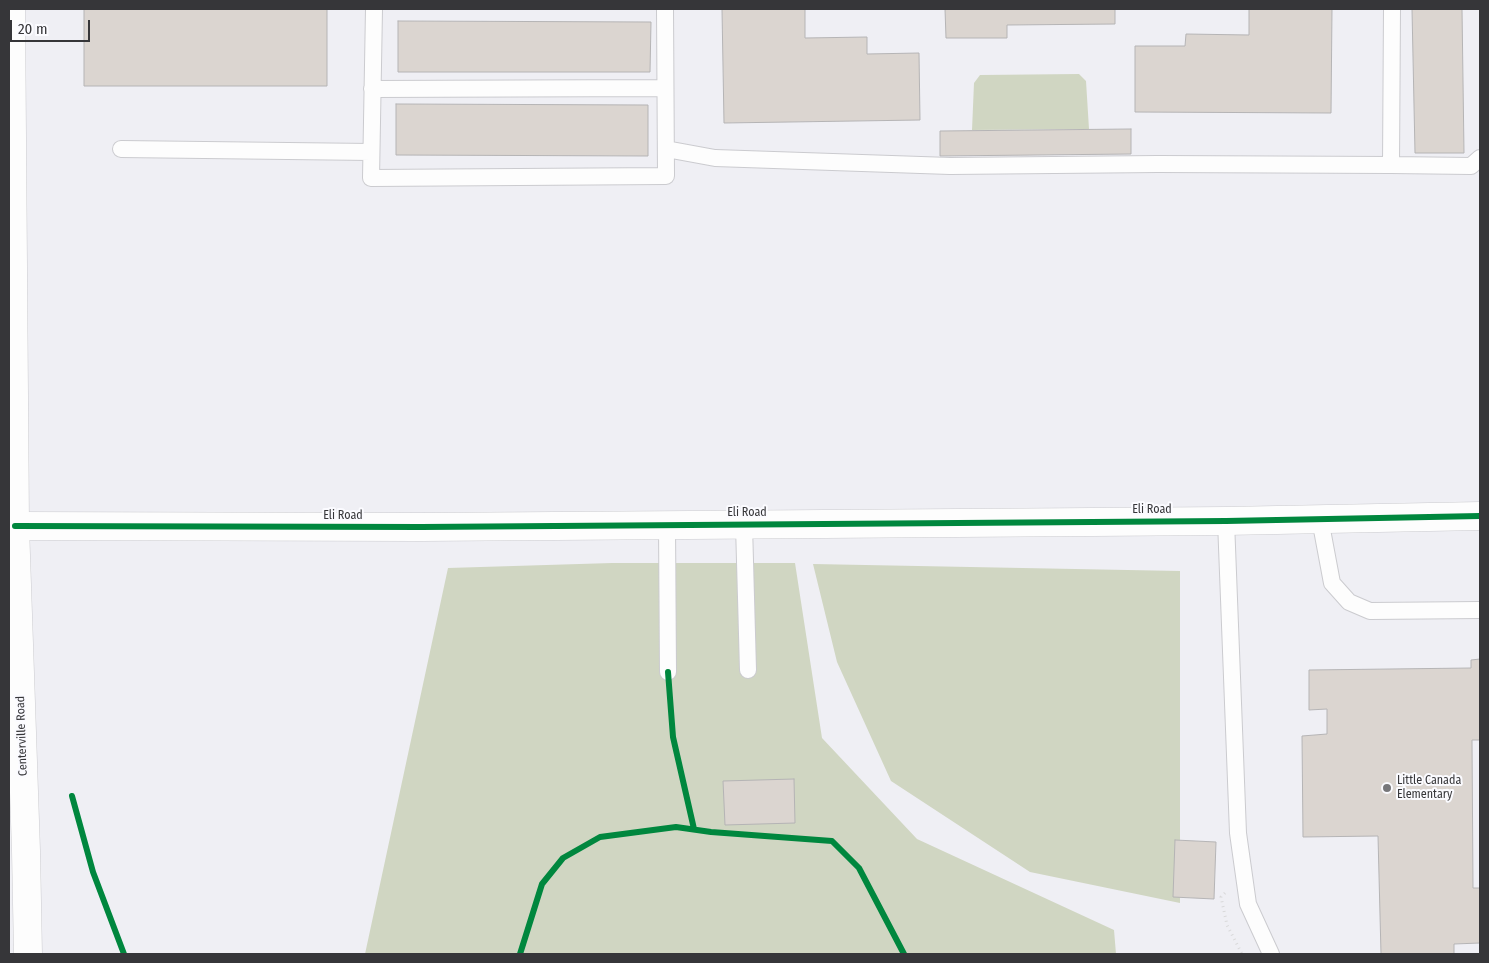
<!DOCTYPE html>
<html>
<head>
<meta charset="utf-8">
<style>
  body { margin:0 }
  #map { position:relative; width:1489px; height:963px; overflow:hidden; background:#efeff4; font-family:"Fira Sans Condensed",sans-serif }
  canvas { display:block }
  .frame { position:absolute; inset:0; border:10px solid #363639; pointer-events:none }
  .scale { position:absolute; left:10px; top:20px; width:80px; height:22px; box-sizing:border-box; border:2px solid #363639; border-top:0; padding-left:6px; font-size:15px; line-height:18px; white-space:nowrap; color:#363639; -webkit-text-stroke:4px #fbfbff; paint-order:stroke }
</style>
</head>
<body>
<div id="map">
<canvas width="1489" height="963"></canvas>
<div class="frame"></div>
<div class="scale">20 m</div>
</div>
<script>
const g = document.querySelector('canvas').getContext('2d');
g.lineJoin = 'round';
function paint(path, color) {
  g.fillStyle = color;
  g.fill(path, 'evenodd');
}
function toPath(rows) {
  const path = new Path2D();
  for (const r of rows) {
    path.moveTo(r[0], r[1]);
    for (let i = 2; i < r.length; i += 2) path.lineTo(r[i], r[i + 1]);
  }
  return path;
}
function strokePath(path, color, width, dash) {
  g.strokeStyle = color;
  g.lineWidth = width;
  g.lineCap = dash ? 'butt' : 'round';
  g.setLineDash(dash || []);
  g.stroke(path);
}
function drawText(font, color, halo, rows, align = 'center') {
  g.font = font + ' "Fira Sans Condensed",sans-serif';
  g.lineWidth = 4;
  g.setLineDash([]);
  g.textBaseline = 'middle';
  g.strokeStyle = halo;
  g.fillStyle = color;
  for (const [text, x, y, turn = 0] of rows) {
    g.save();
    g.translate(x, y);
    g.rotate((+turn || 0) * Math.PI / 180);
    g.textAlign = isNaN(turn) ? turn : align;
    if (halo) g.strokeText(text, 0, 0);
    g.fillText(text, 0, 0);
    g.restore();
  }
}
const green = toPath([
  [1079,74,1086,81,1089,129,972,130,974,83,980,75],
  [612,563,795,563,822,738,917,839,1114,930,1116,954,365,954,448,568],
  [813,564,1180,571,1180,903,1030,872,891,781,837,662]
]);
const building = toPath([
  [84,9,327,9,327,86,84,86,84,9],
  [722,9,805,9,805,38,867,37,867,54,919,53,920,120,724,123,722,9],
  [945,9,1115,9,1115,24,1007,25,1007,38,946,38,945,9],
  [1249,9,1332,9,1331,113,1135,112,1135,46,1185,46,1186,34,1249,35,1249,9],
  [1412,9,1462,9,1464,153,1415,153,1412,9],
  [398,21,651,22,650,72,398,72,398,21],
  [396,104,648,105,648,156,396,155,396,104],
  [1131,129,1131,154,940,156,940,131,1131,129],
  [1480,659,1480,740,1472,740,1473,888,1480,888,1480,943,1454,944,1454,954,1381,954,1378,836,1303,837,1302,736,1327,734,1327,709,1309,710,1309,670,1471,668,1471,660,1480,659],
  [794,779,795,823,725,825,723,781,794,779],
  [1175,840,1216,842,1214,899,1173,897,1175,840]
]);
const path = toPath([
  [1225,893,1221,897,1227,925,1242,954]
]);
const service = toPath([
  [374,9,371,178,666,176,665,9],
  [372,89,665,88],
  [121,149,371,152],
  [666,149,715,158,950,166,1158,164,1391,165,1392,9],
  [1391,165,1471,166,1480,158],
  [1320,519,1332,583,1349,602,1370,611,1480,610],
  [1226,521,1238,833,1248,904,1271,954],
  [667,525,668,672],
  [744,525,748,670]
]);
const minor = toPath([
  [15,526,421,527,1226,521,1480,516]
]);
const tertiary = toPath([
  [11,9,15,526,26,851,28,954]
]);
const cycleway = toPath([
  [15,526,421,527,1226,521,1480,516],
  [668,672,673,737,694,829],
  [72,796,93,872,124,954],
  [520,954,542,884,563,858,600,837,676,827,711,832,832,841,859,868,904,954]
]);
const markers = [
  [1387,788,5,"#77777a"]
];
const streetNames = [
  ["Eli Road",1152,510],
  ["Eli Road",747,513],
  ["Eli Road",343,516],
  ["Centerville Road",22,736,-92]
];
const poiNames = [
  ["Little Canada",1397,781],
  ["Elementary",1397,795]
];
paint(green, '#d0d6c2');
paint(building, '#dbd5d0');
strokePath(building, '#b5b4b5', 1);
strokePath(service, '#cbcbcf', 18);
strokePath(minor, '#cbcbcf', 29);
strokePath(tertiary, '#cbcbcf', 29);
strokePath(path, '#d9d9da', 3, [1, 4]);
strokePath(service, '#fdfdfd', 16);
strokePath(minor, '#fdfdfd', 28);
strokePath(tertiary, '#fdfdfd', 28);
strokePath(cycleway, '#00873e', 6);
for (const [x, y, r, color] of markers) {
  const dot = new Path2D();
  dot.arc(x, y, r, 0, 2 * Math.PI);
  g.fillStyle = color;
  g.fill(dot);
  strokePath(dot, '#fbfbff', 2);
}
drawText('12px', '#363639', '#fbfbff', streetNames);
drawText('12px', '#363639', '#fbfbff', poiNames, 'left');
</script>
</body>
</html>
